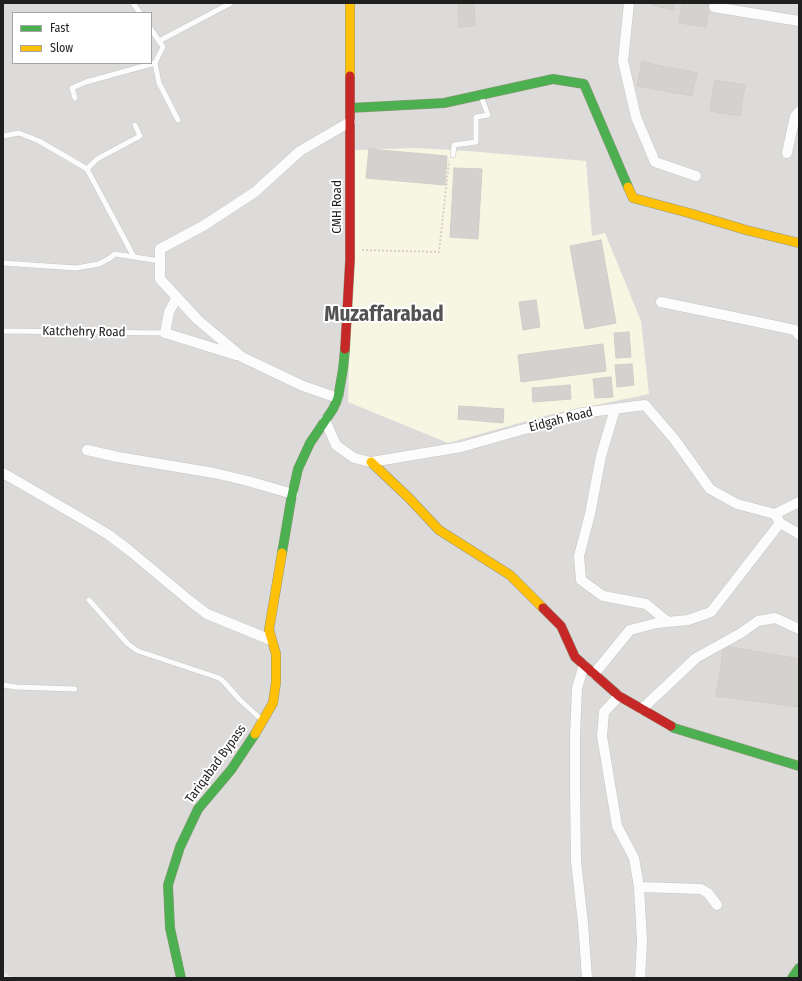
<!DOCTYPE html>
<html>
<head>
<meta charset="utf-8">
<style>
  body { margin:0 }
  #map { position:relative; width:802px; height:981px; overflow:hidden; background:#edece8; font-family:"Fira Sans Condensed",sans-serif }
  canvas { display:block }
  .frame { position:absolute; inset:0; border:4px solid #1f1f1f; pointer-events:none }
  .legend { position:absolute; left:12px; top:12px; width:140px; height:52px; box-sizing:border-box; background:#fff; border:1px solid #a5a5a5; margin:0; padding:5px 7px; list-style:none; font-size:12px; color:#1f1f1f }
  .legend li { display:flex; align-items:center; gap:8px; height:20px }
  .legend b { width:20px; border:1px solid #a5a5a5 }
</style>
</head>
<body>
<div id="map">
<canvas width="802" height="981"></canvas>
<div class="frame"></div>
<ul class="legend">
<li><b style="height:5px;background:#4caf50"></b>Fast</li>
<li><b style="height:5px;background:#ffc107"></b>Slow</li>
</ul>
</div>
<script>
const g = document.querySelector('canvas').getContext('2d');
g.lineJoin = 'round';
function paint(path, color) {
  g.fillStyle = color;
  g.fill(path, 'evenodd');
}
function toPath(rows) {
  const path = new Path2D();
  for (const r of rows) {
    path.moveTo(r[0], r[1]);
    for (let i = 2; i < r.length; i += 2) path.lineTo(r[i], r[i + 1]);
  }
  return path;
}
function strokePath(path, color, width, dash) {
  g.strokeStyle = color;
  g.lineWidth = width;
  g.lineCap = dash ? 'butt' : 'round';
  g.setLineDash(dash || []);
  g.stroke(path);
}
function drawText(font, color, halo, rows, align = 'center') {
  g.font = font + ' "Fira Sans Condensed",sans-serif';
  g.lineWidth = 4;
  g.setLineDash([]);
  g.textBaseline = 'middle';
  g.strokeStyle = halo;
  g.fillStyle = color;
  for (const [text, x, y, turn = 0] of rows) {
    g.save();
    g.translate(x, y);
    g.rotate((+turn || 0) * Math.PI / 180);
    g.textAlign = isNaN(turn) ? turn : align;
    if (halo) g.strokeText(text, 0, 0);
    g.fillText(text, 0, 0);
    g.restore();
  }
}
const residential = toPath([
  [3,3,799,3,799,978,12,978,3,971],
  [13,13,151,13,151,63,13,63]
]);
const education = toPath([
  [416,148,468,151,586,161,592,236,605,233,641,321,649,394,548,415,448,443,348,402,355,150]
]);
const building = toPath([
  [458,3,474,3,475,26,459,27,458,3],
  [654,3,675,3,673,10,653,5,654,3],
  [682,3,710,3,706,27,679,23,682,3],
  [642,62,697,73,692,96,637,86,642,62],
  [715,80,745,85,740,116,710,111,715,80],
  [369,149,447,156,445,185,366,178,369,149],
  [454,168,482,169,478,239,450,237,454,168],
  [601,240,616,323,585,329,570,246,601,240],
  [536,300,540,327,523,330,519,302,536,300],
  [629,332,631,357,616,358,614,333,629,332],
  [603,344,606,371,521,382,518,355,603,344],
  [632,364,634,385,617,387,615,365,632,364],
  [611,377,613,397,595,398,593,379,611,377],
  [570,385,571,399,533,402,532,388,570,385],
  [459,406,504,409,503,423,458,419,459,406],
  [724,646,799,659,799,707,716,696,724,646]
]);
const path = toPath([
  [362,250,439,252,449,161]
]);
const lane = toPath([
  [133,3,140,13],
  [151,29,159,41],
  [155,63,163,47,159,41,231,3],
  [75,98,72,88,86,82,155,63,159,83,178,120],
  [3,136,19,133,39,141,65,156,87,169,134,257],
  [453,155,454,145,476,142,476,117,488,115,481,96],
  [87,169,97,159,140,136,135,125],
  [3,263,76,268,99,264,110,258,115,254,160,261],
  [3,331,165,333],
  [89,600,128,644,138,651,219,678,223,681,240,700,262,720],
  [3,685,16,687,75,689]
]);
const street = toPath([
  [629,3,623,61,636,117,655,162,696,176],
  [714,7,799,21],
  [787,153,795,116,799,112],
  [177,297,169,312,165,333,236,355],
  [661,302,743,319,795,330,799,335],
  [338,398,303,386,242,357,198,320,160,279,160,249,203,226,255,192,300,151,350,122],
  [615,409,601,456,590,514,579,556,581,580,603,596,646,604,668,622],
  [325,420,336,445,354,458,371,462,461,447,581,413,645,405,675,440,710,489,737,504,775,514],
  [87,450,118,457,214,473,248,481,293,494],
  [3,473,79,517,109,535,130,551,190,601,207,614,271,640],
  [775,514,799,502],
  [780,523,799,534],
  [584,665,577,688,575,736,575,786,576,861,583,923,587,978],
  [594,674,630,630,657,623,688,620,711,612,780,523,775,514],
  [619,696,604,712,602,736,617,826,634,858,639,887,642,941,640,978],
  [642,709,696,658,741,633,758,621,775,618,799,629],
  [639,887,701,889,708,893,717,905]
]);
const fast = toPath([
  [350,108,444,103,553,79,584,84,628,187],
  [282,553,291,500,298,469,310,443,333,409,338,398,343,369,345,349],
  [671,726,674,728,799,766],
  [181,978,170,928,168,885,180,847,198,809,231,770,255,734],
  [792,978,799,968]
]);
const slow = toPath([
  [350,3,350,76],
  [628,187,633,198,689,213,746,230,799,243],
  [371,462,409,498,439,530,510,575,543,608],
  [255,734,273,703,276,682,276,654,269,630,282,553]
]);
const jam = toPath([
  [345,349,350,260,350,76],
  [543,608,561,626,575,657,619,696,671,726]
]);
const streetNames = [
  ["CMH Road",337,207,-90],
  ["Katchehry Road",84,332,1],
  ["Eidgah Road",561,420,-14],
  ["Tariqabad Bypass",216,764,-54]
];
const townNames = [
  ["Muzaffarabad",384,315]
];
paint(residential, '#dcdbd9');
paint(education, '#f6f6e3');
paint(building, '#d4d2cf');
strokePath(building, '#d1cdc9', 1);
strokePath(lane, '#c6c6c4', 6);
strokePath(street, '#c6c6c4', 11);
strokePath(fast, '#95987e', 10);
strokePath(slow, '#95987e', 10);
strokePath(jam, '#95987e', 10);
strokePath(path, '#dbcdca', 2, [2, 2]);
strokePath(lane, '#fcfcfc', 5);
strokePath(street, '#fcfcfc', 10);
strokePath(fast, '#4caf50', 9);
strokePath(slow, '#ffc107', 9);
strokePath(jam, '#c62828', 9);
drawText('13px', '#1f1f1f', '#fff', streetNames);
drawText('bold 21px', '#525252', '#fff', townNames);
</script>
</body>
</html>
